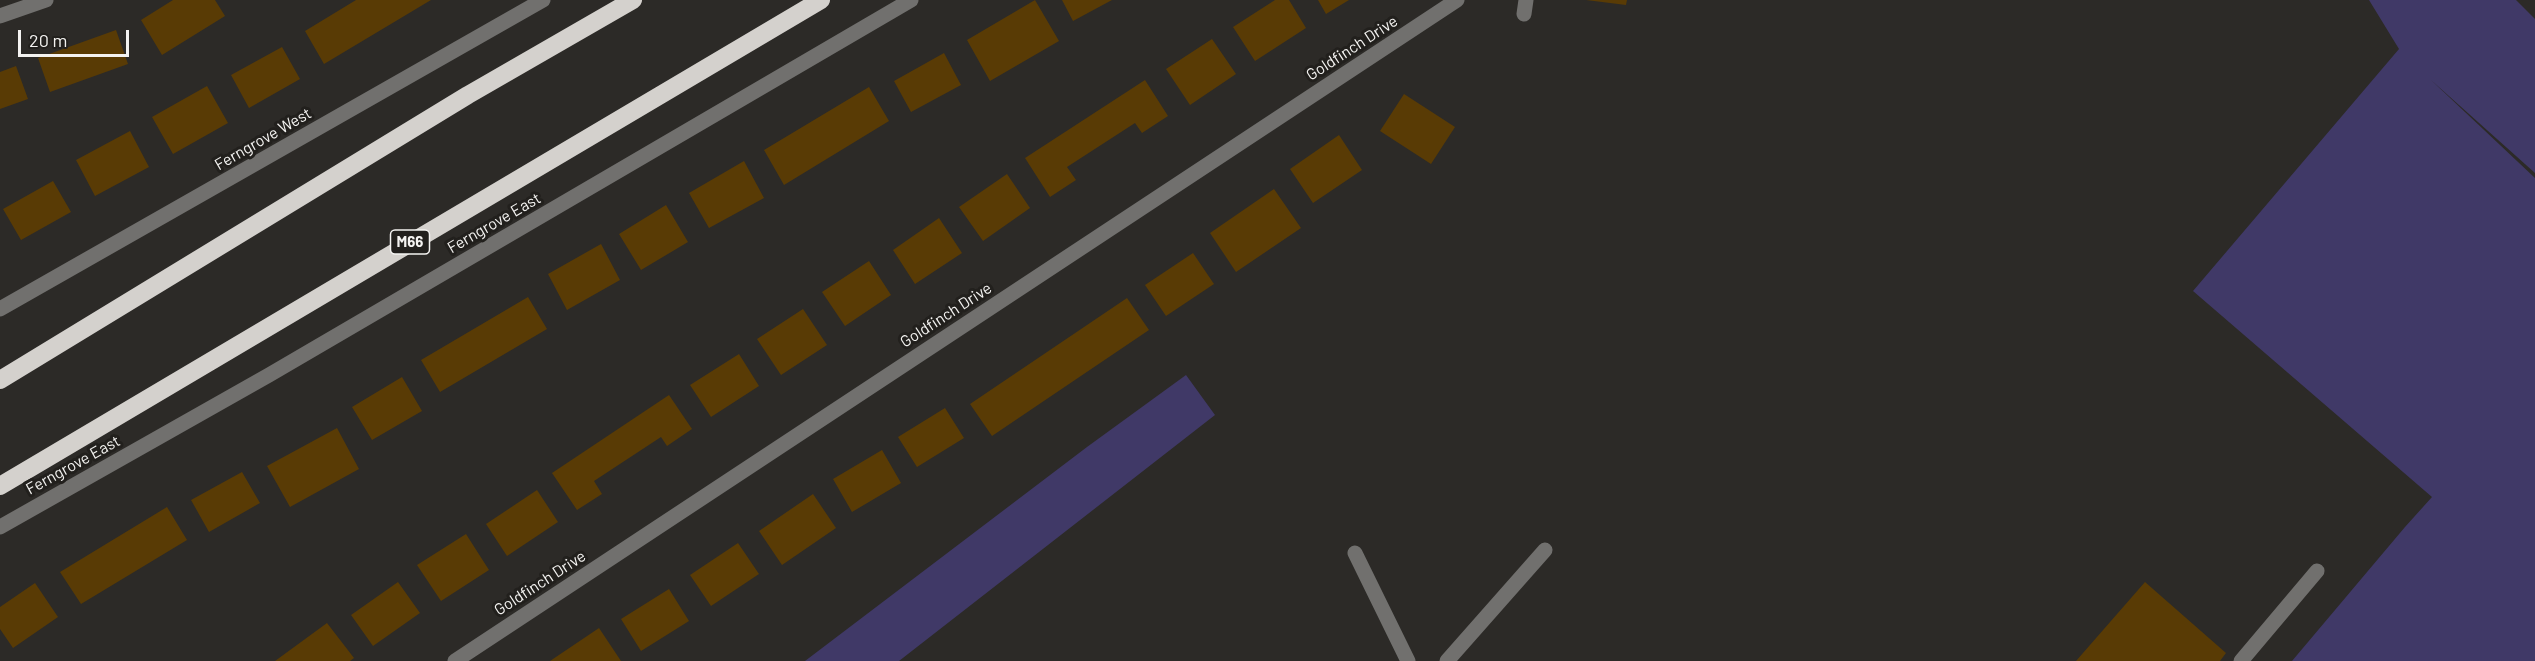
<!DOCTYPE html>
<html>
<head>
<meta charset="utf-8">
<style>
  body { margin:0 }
  #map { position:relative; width:2535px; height:661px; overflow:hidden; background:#2c2a27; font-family:Barlow,sans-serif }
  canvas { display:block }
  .scale { position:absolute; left:18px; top:30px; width:111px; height:27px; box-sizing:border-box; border:3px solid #f4f3f1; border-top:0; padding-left:8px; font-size:18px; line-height:21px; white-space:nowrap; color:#f4f3f1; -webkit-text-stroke:4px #22201d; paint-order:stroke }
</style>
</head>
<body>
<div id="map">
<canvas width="2535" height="661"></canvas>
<div class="scale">20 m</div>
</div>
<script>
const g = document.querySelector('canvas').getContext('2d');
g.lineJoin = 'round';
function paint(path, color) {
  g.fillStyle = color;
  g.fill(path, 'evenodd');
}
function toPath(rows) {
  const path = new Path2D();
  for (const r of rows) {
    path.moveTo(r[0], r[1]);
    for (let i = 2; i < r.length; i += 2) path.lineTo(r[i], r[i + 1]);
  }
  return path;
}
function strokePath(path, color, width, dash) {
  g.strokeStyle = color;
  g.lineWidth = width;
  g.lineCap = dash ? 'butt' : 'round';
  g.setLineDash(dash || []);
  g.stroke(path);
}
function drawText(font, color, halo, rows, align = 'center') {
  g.font = font + ' Barlow,sans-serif';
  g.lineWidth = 6;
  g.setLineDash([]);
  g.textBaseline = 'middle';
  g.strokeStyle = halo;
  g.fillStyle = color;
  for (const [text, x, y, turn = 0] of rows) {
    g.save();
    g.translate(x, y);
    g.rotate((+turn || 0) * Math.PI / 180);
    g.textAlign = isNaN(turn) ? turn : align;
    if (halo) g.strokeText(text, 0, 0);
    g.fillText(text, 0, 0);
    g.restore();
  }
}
const green = toPath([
  [2369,0,2516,0,2535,19,2535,173,2431,80,2535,178,2535,661,2292,661,2405,527,2432,497,2193,291,2399,49],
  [1186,375,1215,415,899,661,805,661,1087,447]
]);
const building = toPath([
  [173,0,215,0,225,16,162,55,141,20],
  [356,0,431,0,324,64,305,31],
  [1035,0,1059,41,990,81,967,40],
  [1062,0,1112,0,1073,21],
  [1275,0,1289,0,1306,28,1255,61,1233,27],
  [1318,0,1349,0,1326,14],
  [1586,0,1627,0,1626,5],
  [116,30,128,64,50,92,38,58],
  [1212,39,1236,74,1190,105,1166,69],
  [282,47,300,79,249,108,231,75],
  [944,53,961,85,911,112,894,81],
  [16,66,28,99,0,109,0,72],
  [1145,80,1168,116,1142,133,1135,123,1067,167,1076,180,1050,197,1025,158],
  [207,86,228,123,173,154,152,117],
  [869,87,889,121,784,185,764,150],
  [1404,94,1455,127,1431,164,1380,131],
  [130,131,149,167,95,196,76,160],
  [1339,135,1362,170,1313,203,1290,169],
  [744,161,764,198,709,228,689,193],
  [1007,174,1030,208,983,241,959,207],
  [53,181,71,212,21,240,3,209],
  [1274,189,1301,228,1236,272,1210,233],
  [666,205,688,242,641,270,619,234],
  [939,218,962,253,915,284,893,250],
  [601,244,620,280,567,310,548,274],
  [1193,253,1214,284,1166,316,1145,285],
  [869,261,891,295,845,326,822,292],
  [528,297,547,329,440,392,421,360],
  [1127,298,1149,330,992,436,970,404],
  [803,309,827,345,781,375,757,339],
  [739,354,759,386,711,417,690,385],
  [402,377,422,411,372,440,352,407],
  [669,395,692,429,667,446,661,437,594,481,602,494,577,510,552,473],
  [945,408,964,438,917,467,898,437],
  [337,428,359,469,290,507,267,466],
  [882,450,901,483,852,512,833,479],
  [242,472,260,503,209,532,191,500],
  [537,490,558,522,507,556,486,524],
  [813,494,836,528,782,565,759,531],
  [167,507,187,540,81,604,60,572],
  [466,534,489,570,441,601,417,565],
  [738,543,759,574,711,606,690,575],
  [398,582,420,613,373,646,351,615],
  [2145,582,2226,653,2220,661,2076,661],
  [35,583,58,617,13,648,0,629,0,607],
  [669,589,689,621,641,651,621,619],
  [327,623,354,658,350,661,275,661],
  [599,628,621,661,550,661]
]);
const minor = toPath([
  [1524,14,1526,0],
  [0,16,46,0],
  [0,309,543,0],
  [0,527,269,375,911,0],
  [1355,553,1408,661],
  [455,661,1457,0],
  [1447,661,1545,550],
  [2241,661,2317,571]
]);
const highway = toPath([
  [0,380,468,95,633,0],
  [0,486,821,0]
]);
const shields = [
  [410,242,39]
];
const shieldNames = [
  ["M66",410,242]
];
const streetNames = [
  ["Goldfinch Drive",1352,48,-33],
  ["Ferngrove West",263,139,-30],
  ["Ferngrove East",494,223,-30],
  ["Goldfinch Drive",946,315,-33],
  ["Ferngrove East",73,465,-29],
  ["Goldfinch Drive",540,583,-33]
];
paint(green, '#403967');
paint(building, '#593b05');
strokePath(minor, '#71706e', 15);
strokePath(highway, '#d4d1cd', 18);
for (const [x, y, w] of shields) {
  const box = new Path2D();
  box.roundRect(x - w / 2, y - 12, w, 24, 4.5);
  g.fillStyle = '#22201d';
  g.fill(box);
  strokePath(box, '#f4f3f1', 1.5);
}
drawText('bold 15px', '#f4f3f1', null, shieldNames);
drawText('16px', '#f4f3f1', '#22201d', streetNames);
</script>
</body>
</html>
